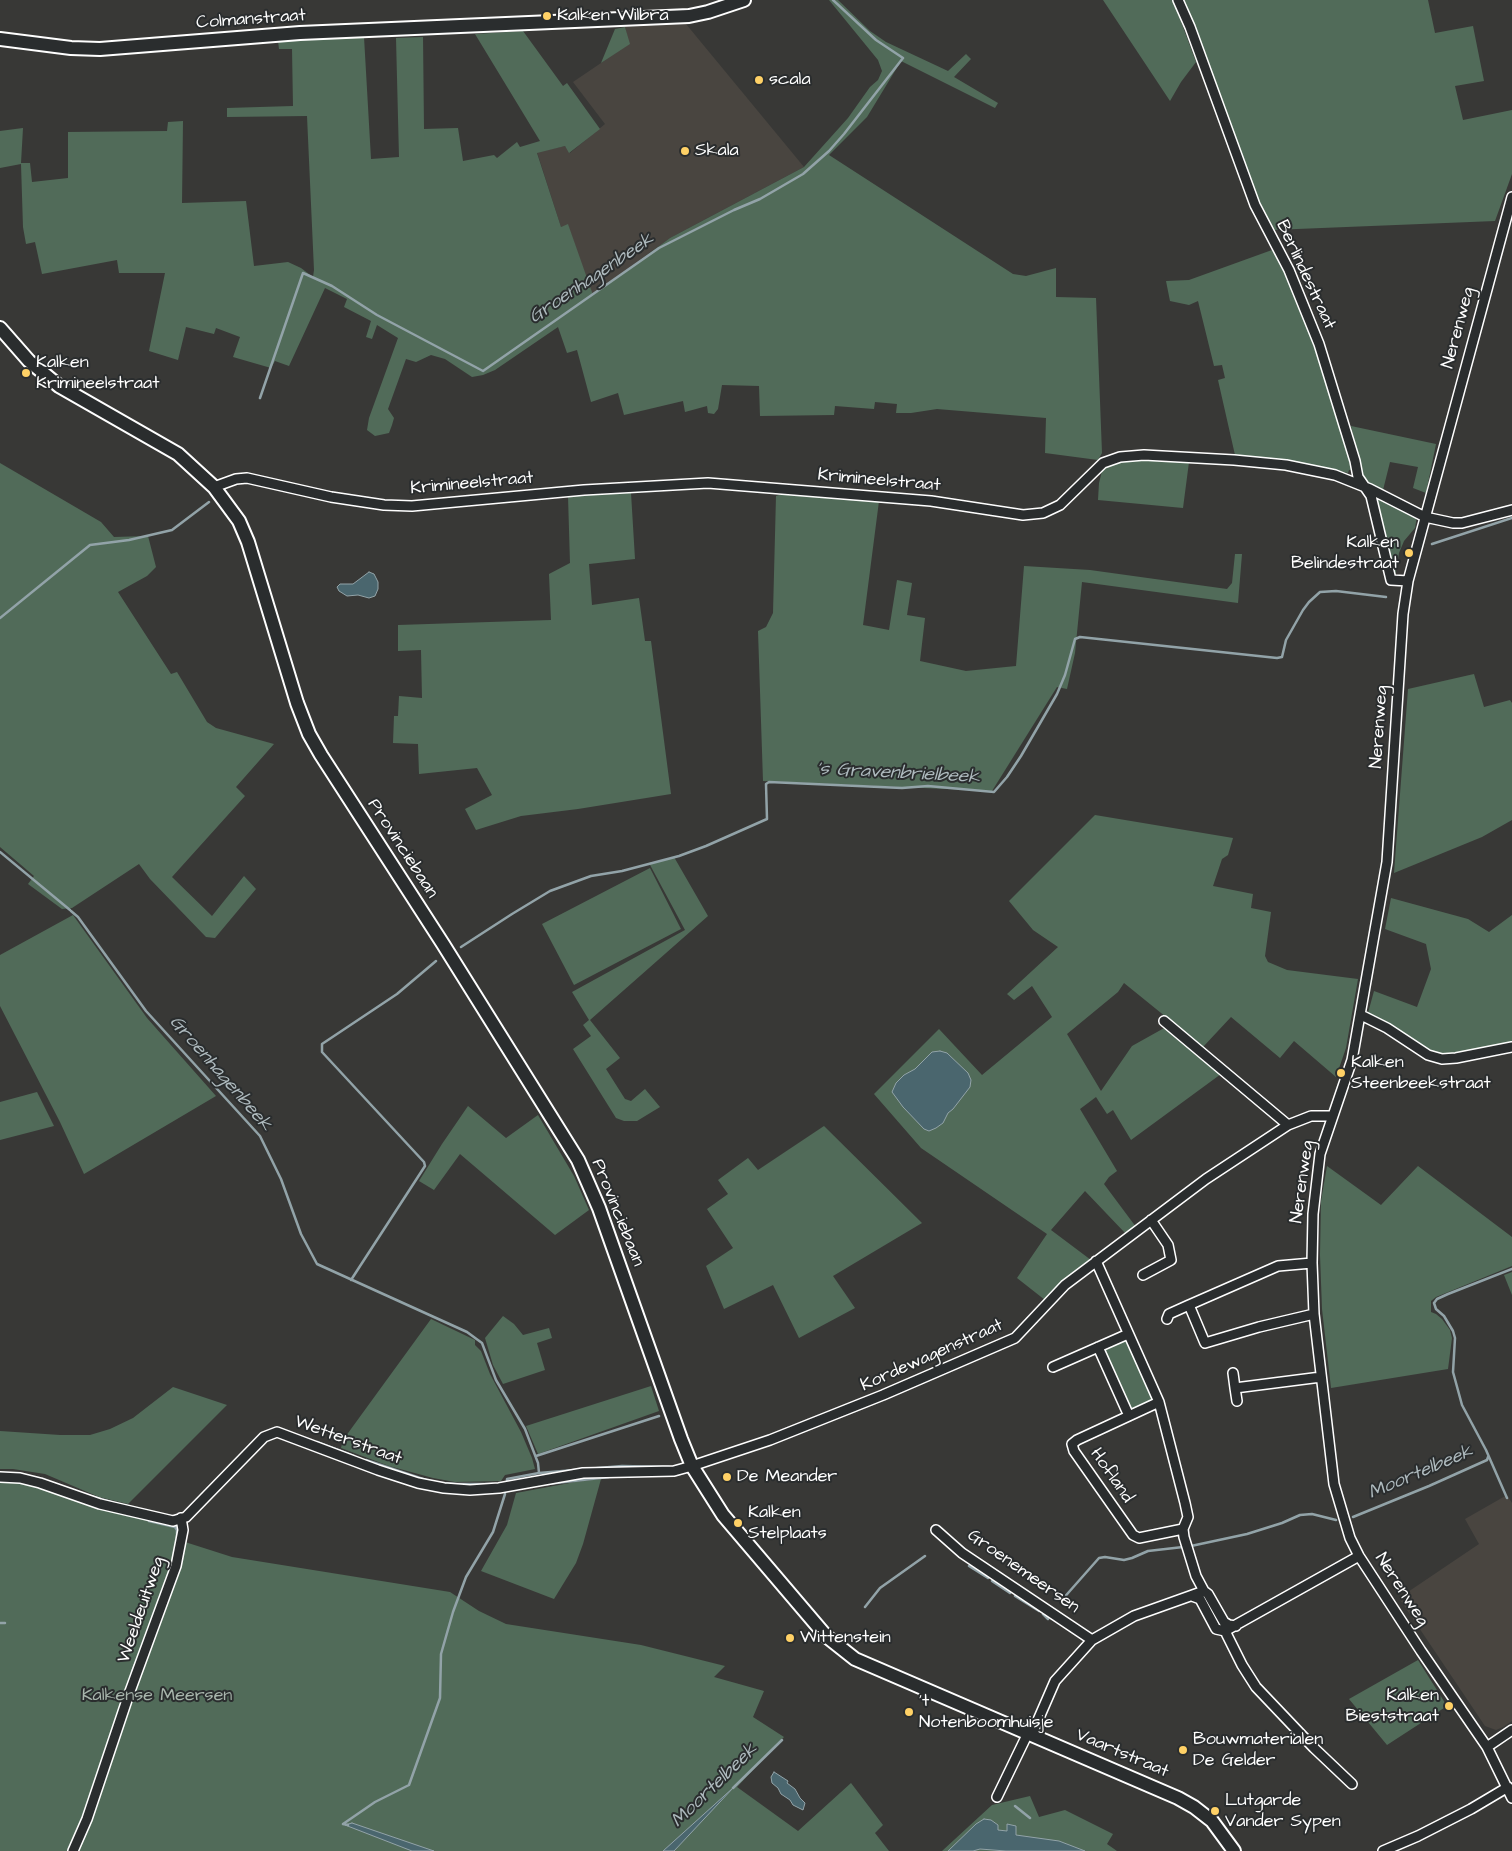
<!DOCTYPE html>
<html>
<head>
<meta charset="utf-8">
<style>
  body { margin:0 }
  canvas { display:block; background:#383836 }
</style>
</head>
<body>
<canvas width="1512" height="1851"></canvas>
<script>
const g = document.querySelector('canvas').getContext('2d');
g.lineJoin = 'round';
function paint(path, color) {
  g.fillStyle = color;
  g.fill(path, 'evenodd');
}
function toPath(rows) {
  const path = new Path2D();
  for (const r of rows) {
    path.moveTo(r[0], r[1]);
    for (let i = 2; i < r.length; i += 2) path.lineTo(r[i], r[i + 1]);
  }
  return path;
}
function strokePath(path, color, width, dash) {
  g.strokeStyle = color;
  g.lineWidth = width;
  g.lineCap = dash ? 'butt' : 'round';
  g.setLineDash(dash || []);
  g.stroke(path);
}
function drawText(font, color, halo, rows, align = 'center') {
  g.font = font + ' "Architects Daughter",sans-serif';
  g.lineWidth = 4;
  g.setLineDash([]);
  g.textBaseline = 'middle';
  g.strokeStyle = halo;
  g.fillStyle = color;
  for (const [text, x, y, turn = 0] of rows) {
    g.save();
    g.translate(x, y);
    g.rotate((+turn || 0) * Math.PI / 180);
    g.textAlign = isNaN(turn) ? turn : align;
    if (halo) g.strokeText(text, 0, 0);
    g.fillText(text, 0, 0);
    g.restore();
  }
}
const built = toPath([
  [686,24,804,167,670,238,592,295,568,225,561,227,537,152,565,146,570,153,605,124,573,82,629,44,625,27],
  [1507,1495,1512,1503,1512,1721,1503,1727,1496,1730,1485,1726,1399,1598,1479,1544,1465,1519]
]);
const green = toPath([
  [829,0,838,0,870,31,886,42,948,71,966,54,971,59,954,77,998,103,995,108,901,61,867,117,829,155,1013,274,1026,276,1056,268,1056,297,1096,298,1102,453,1098,460,1045,453,1046,418,937,409,911,413,896,413,897,404,875,402,874,409,835,406,834,415,760,416,759,386,722,385,718,409,714,414,708,413,707,406,685,412,683,401,624,415,618,393,591,402,577,350,567,353,558,327,495,370,483,375,472,377,445,359,431,355,416,362,406,359,388,409,394,418,392,425,389,433,375,436,367,430,369,418,398,338,377,325,372,339,366,337,371,321,344,307,347,299,325,288,289,366,275,361,271,368,233,357,240,337,216,328,214,334,186,327,178,360,149,351,165,273,119,273,117,260,42,274,35,242,26,244,23,227,21,164,0,168,0,131,23,128,21,163,30,163,32,182,68,178,68,132,167,131,168,122,183,121,182,203,246,201,254,266,288,262,301,268,313,277,314,270,307,116,227,117,227,108,293,106,292,49,279,49,278,41,364,37,371,159,399,157,396,38,423,37,424,129,458,128,463,161,494,155,497,158,517,142,520,147,540,141,475,34,523,31,563,86,567,83,600,129,569,153,565,146,537,153,561,227,568,224,593,295,670,238,804,167,848,118,870,87,878,80,882,71,878,60],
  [1103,0,1173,0,1196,62,1181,82,1170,101],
  [1183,0,1428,0,1435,33,1473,26,1484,81,1455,86,1463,120,1512,110,1512,174,1495,221,1272,230,1261,207,1249,176,1187,7],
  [625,27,630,44,601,63,615,29],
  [1272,250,1283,267,1302,308,1318,352,1354,469,1349,470,1348,473,1303,463,1235,455,1218,380,1225,378,1222,365,1214,366,1198,301,1189,305,1170,301,1166,281,1189,280],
  [1351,426,1436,444,1426,493,1413,488,1418,467,1390,462,1383,490,1364,483],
  [1145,459,1189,462,1183,508,1098,500,1099,483,1102,471,1107,466,1119,461],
  [0,463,101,522,114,537,148,536,156,567,147,576,118,592,171,674,177,672,207,722,216,728,274,744,236,787,245,796,172,877,212,916,244,876,256,889,215,938,206,937,150,879,139,864,72,908,62,909,28,884,34,876,0,847],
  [631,493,635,559,589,564,592,605,639,598,645,641,651,641,671,794,578,809,521,816,476,830,465,809,492,795,477,768,419,774,418,744,393,743,394,716,398,716,399,696,422,698,421,650,398,651,398,625,551,620,549,574,570,563,568,496],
  [782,494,879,501,863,625,889,630,897,580,912,583,907,615,925,618,920,661,966,671,1016,666,1024,566,1090,570,1227,589,1232,583,1235,554,1242,554,1238,603,1082,582,1075,653,1067,689,1057,687,992,791,763,781,758,631,766,627,773,613,776,496],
  [1372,495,1417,516,1415,528,1404,541,1399,553,1395,577],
  [1474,674,1484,707,1510,700,1512,703,1512,820,1482,837,1394,873,1408,689],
  [1095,815,1233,838,1228,855,1222,859,1213,886,1253,894,1251,908,1271,912,1265,956,1268,962,1287,970,1358,979,1346,1048,1336,1077,1294,1041,1280,1058,1231,1017,1203,1047,1124,983,1118,992,1067,1034,1101,1091,1132,1046,1166,1027,1221,1074,1131,1140,1113,1110,1107,1114,1096,1097,1080,1109,1117,1171,1109,1177,1104,1184,1136,1227,1126,1234,1085,1191,1051,1230,1091,1260,1061,1283,1045,1300,1017,1278,1047,1234,921,1148,874,1094,939,1029,982,1075,1052,1017,1032,986,1014,1000,1007,994,1058,947,1033,930,1009,901],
  [674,857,708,916,590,1020,620,1058,606,1069,625,1099,631,1101,645,1089,660,1107,637,1121,624,1121,616,1118,573,1049,591,1036,583,1025,589,1020,572,992,685,930,649,863],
  [650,868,681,929,574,985,542,924],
  [1391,898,1468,919,1489,932,1512,915,1512,1042,1476,1050,1444,1054,1429,1050,1368,1013,1374,991,1417,1007,1431,969,1426,944,1385,929],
  [73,915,147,1018,216,1096,84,1174,60,1122,0,1006,0,955],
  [37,1092,54,1126,0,1140,0,1102],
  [468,1106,506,1138,538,1115,574,1176,589,1210,555,1235,460,1154,434,1190,419,1181,442,1144],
  [824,1126,922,1223,833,1276,855,1308,799,1338,773,1285,724,1309,706,1266,733,1248,707,1209,728,1194,718,1180,748,1158,758,1170],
  [1327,1166,1381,1205,1418,1166,1512,1237,1512,1266,1436,1297,1431,1301,1431,1312,1436,1314,1442,1319,1450,1330,1452,1338,1448,1369,1331,1388,1322,1309,1320,1255,1321,1201],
  [1512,1272,1512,1295,1504,1275],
  [503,1316,514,1324,523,1335,549,1328,552,1338,537,1343,545,1370,503,1384,493,1365,485,1338],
  [431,1319,475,1340,475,1345,481,1351,490,1374,521,1432,532,1458,535,1469,505,1475,501,1481,455,1482,433,1478,389,1466,341,1448,343,1440],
  [1126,1339,1130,1342,1154,1399,1152,1402,1133,1410,1128,1406,1105,1352,1105,1348],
  [651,1386,659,1411,538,1454,526,1426],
  [173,1387,227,1405,128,1504,99,1497,45,1474,13,1469,0,1469,0,1431,60,1435,90,1435,110,1429,133,1418],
  [601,1479,583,1544,576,1563,554,1599,481,1571,507,1525,516,1493,575,1482],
  [0,1481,28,1483,104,1509,186,1527,185,1542,232,1557,450,1592,479,1611,506,1624,641,1645,725,1666,714,1677,764,1691,753,1717,784,1737,737,1787,798,1831,851,1783,883,1825,875,1833,889,1851,0,1851],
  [1418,1660,1447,1706,1387,1745,1349,1699],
  [1030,1796,1039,1817,1065,1810,1113,1834,1107,1844,1117,1851,942,1851,992,1805]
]);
const water = toPath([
  [369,572,374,574,378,582,378,589,375,596,369,598,358,595,347,596,339,591,337,587,340,584,353,584,369,572],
  [940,1051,947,1053,968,1073,971,1080,970,1087,953,1109,948,1113,943,1123,936,1128,929,1131,924,1129,903,1107,892,1092,896,1083,904,1075,915,1069,932,1052,940,1051],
  [774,1772,788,1781,787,1783,795,1789,800,1798,805,1803,803,1810,793,1805,790,1800,781,1794,778,1788,772,1783,771,1777,774,1772],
  [734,1787,674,1851,663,1851,734,1787],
  [984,1819,991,1820,998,1825,998,1830,1007,1831,1007,1824,1016,1826,1016,1835,1059,1841,1085,1851,1006,1851,980,1849,973,1851,948,1851,976,1824,984,1819],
  [352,1823,434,1851,412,1851,345,1825,352,1823]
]);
const stream = toPath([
  [260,398,303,273,332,286,377,315,483,371,659,248,734,210,760,199,803,174,829,151,844,134,903,58,876,40,833,0],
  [1432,544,1512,518],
  [0,618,90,545,129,540,172,530,209,502],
  [0,852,70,910],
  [71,911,78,917,146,1011,260,1136,281,1179,301,1234,317,1264,467,1332,482,1343,496,1380,525,1429,538,1463,539,1473,507,1479,507,1483],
  [461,947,512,914,550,891,591,876,622,871,679,856,706,846,767,819,766,784,769,782,902,788,928,786,994,792,1007,777,1021,756,1057,694,1065,675,1075,639,1080,637,1277,658,1282,657,1286,640,1303,610,1309,602,1320,592,1336,591,1386,597],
  [351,1280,425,1166,424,1162,322,1052,322,1044,397,994,436,961],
  [317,1442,354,1456],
  [536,1456,659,1416],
  [366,1460,429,1481],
  [539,1473,622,1466,669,1467],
  [441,1483,456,1484,493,1484],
  [547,1484,609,1477],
  [90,1496,111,1502],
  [1507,1498,1486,1450,1462,1405,1453,1372,1455,1338,1453,1331,1444,1316,1436,1309,1434,1303,1437,1299,1448,1294,1512,1269],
  [1353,1517,1429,1486,1487,1460,1488,1457],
  [149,1521,175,1527,177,1530,177,1538],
  [1191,1546,1247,1534,1282,1523,1300,1515,1312,1514,1336,1520],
  [969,1566,988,1578],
  [992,1581,1010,1593],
  [1015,1596,1039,1611],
  [1061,1601,1099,1558,1105,1557,1124,1560,1132,1558,1148,1551,1183,1547],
  [865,1607,880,1588,925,1556],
  [1043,1614,1048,1619],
  [0,1623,5,1623],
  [132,1672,141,1650],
  [733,1788,782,1740],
  [1015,1806,1030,1818],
  [348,1825,343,1824,375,1802,409,1785,440,1698,441,1654,453,1612,466,1577,493,1532,505,1494]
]);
const minor = toPath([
  [1178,0,1190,27,1255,205,1289,270,1319,344,1355,461,1358,477,1371,496,1391,580,1408,581],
  [1512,197,1408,581,1403,614,1387,862,1352,1060,1320,1154,1313,1214,1312,1263,1314,1314,1334,1484,1350,1538,1359,1556,1421,1651,1487,1747,1512,1798],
  [214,487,236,479,247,478,331,497,384,505,412,506,584,490,708,483,931,501,1023,515,1043,513,1060,505,1103,463,1120,457,1144,455,1234,460,1286,465,1335,475,1370,489,1425,517,1453,523,1462,523,1512,510],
  [1361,1015,1387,1028,1428,1055,1442,1059,1456,1058,1512,1047],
  [1164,1021,1288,1125],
  [1096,1261,1159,1402,1185,1503,1188,1517,1183,1529,1184,1537,1196,1576,1204,1591,1208,1594,1224,1622,1229,1625,1236,1626],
  [1312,1263,1278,1266,1189,1305,1205,1343,1259,1327,1314,1314],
  [1143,1275,1171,1260,1168,1245,1151,1220],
  [1167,1319,1169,1314,1189,1305],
  [1098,1347,1129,1416],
  [1053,1367,1128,1334],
  [1233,1373,1235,1388],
  [1237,1401,1235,1388,1321,1377],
  [1159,1402,1077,1440,1072,1444,1074,1451,1133,1535,1139,1538,1183,1529],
  [0,1477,20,1478,40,1483,100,1504,173,1521,186,1517,264,1437,277,1432,378,1470,418,1483,444,1488,470,1490,499,1488,583,1473,674,1471,692,1466,770,1440,883,1395,1015,1338,1065,1285,1206,1179,1288,1125,1311,1116,1332,1116],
  [936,1530,962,1553,1092,1640],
  [1192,1596,1200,1599,1216,1629,1225,1631,1359,1556],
  [1225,1631,1242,1665,1256,1687,1314,1748,1352,1784],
  [1487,1747,1512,1730],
  [997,1797,1028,1733,1035,1727,1055,1681,1092,1640,1134,1616,1204,1591],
  [73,1851,87,1819,129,1694,176,1566,183,1530,181,1518],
  [1383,1851,1418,1836,1471,1809,1508,1787]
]);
const secondary = toPath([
  [0,39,71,48,100,49,300,33,689,16,708,12,744,0],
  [0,328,29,361,59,386,178,454,214,487,239,521,248,542,297,703,309,734,321,755,443,944,578,1160,599,1208,681,1439,692,1466,723,1515,826,1636,855,1659,1178,1798,1194,1807,1212,1821,1234,1851]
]);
const markers = [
  [547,16,5,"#ffd166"],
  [759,80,5,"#ffd166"],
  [685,151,5,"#ffd166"],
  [26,373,5,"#ffd166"],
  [1409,553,5,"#ffd166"],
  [1341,1073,5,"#ffd166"],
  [727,1477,5,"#ffd166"],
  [738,1523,5,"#ffd166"],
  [790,1638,5,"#ffd166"],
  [1449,1706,5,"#ffd166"],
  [909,1712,5,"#ffd166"],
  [1183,1750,5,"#ffd166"],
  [1215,1811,5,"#ffd166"]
];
const poiNames = [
  ["Kalken Wilbra",557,16],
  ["scala",769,80],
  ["Skala",695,151],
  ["Kalken",36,363],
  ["Krimineelstraat",36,384],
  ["Kalken",1399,543,"right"],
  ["Belindestraat",1399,564,"right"],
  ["Kalken",1351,1063],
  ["Steenbeekstraat",1351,1084],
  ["De Meander",737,1477],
  ["Kalken",748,1513],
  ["Stelplaats",748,1534],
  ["Wittenstein",800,1638],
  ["Kalken",1439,1696,"right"],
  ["Bieststraat",1439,1717,"right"],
  ["'t",919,1702],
  ["Notenboomhuisje",919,1723],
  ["Bouwmaterialen",1193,1740],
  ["De Gelder",1193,1761],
  ["Lutgarde",1225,1801],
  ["Vander Sypen",1225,1822]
];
const streetNames = [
  ["Colmanstraat",251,20,-4],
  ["Berlindestraat",1305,275,65],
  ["Nerenweg",1459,328,-75],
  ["Krimineelstraat",879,481,5],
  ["Krimineelstraat",472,484,-5],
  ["Nerenweg",1380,727,-86],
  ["Provinciebaan",402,849,57],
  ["Nerenweg",1303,1182,-82],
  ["Provinciebaan",617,1213,68],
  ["Kordewagenstraat",932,1356,-24],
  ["Wetterstraat",348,1441,20],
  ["Hofland",1111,1476,55],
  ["Groenemeersen",1023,1572,35],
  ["Nerenweg",1401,1590,57],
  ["Weeldeuitweg",142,1610,-71],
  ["Vaartstraat",1122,1754,23]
];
const parkNames = [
  ["Kalkense Meersen",157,1696]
];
const waterNames = [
  ["Groenhagenbeek",592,279,-34],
  ["'s Gravenbrielbeek",898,774,3],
  ["Groenhagenbeek",220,1074,49],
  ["Moortelbeek",1421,1473,-23],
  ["Moortelbeek",715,1786,-44]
];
paint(built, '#494540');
paint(green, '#516b59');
paint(water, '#4a666e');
strokePath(water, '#92a3a8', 1);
strokePath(stream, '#92a3a8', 2.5);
strokePath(minor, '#fff', 12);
strokePath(secondary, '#fff', 16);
strokePath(minor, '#2a2d2e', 9);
strokePath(secondary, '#2a2d2e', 12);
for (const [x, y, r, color] of markers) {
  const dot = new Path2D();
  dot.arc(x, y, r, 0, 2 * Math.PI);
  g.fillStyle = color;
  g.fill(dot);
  strokePath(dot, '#2a2d2e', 2);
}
drawText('18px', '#fff', '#2a2d2e', poiNames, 'left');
drawText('18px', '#fff', '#2a2d2e', streetNames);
drawText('18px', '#a8b5ac', '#2a2d2e', parkNames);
drawText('italic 19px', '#aebabe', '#2a2d2e', waterNames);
</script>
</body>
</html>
